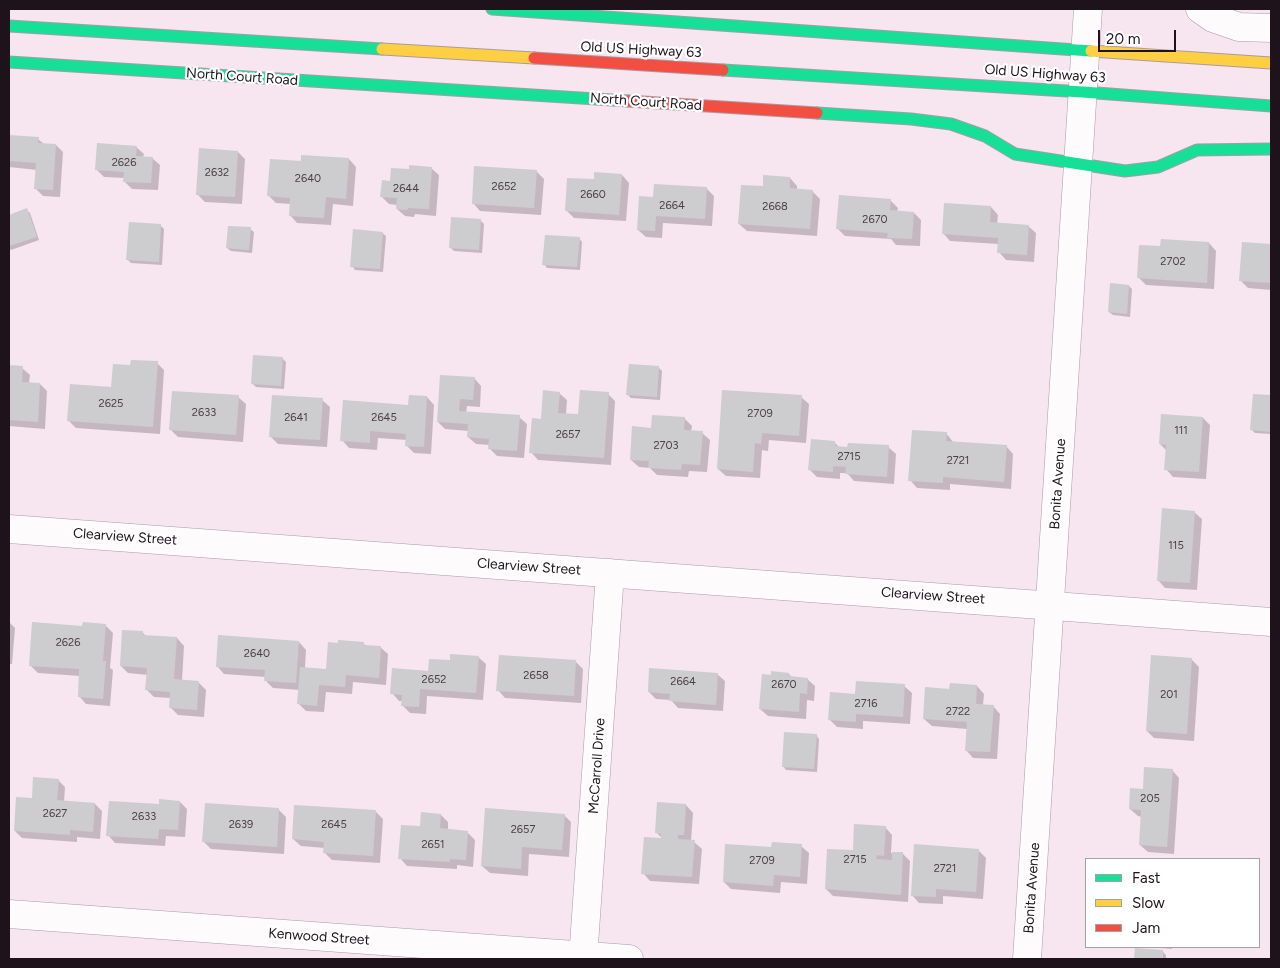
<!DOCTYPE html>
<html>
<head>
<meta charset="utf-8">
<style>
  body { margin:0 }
  #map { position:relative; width:1280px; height:968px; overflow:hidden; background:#f7e5f0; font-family:Figtree,sans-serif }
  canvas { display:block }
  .frame { position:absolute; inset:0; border:10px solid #1e131a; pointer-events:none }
  .legend { position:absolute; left:1085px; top:858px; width:175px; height:90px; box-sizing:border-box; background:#fff; border:1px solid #a5a1a3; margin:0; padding:6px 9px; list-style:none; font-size:15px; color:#1e131a }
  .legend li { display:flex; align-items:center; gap:10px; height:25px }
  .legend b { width:25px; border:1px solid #a5a1a3 }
  .scale { position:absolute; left:1098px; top:30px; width:78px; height:22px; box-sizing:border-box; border:2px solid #1e131a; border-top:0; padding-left:6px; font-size:15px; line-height:18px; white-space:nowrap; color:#1e131a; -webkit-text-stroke:4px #fff; paint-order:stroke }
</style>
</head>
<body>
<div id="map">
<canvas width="1280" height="968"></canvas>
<div class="frame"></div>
<ul class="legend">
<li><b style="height:6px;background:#16e098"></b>Fast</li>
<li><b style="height:6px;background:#ffcf43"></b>Slow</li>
<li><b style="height:6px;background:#f24e42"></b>Jam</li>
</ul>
<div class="scale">20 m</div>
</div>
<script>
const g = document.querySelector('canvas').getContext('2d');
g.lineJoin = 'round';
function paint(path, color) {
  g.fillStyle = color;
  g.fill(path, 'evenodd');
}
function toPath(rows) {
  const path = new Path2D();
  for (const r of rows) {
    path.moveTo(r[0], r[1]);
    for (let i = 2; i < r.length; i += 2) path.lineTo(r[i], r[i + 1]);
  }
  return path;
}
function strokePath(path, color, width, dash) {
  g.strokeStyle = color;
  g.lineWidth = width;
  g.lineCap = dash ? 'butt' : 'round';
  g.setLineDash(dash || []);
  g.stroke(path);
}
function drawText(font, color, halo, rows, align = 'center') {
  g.font = font + ' Figtree,sans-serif';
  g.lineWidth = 4.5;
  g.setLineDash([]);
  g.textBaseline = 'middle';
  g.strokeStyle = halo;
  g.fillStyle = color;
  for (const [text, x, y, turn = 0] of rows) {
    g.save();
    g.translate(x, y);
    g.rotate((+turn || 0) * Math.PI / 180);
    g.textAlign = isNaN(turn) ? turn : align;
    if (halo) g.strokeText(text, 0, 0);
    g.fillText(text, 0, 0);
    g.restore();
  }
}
const shadow = toPath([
  [9,137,38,139,44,144,56,145,63,152,60,197,43,196,35,188,37,170,9,167],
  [136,147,144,154,143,157,152,158,160,165,158,190,132,189,124,181,125,178,104,177,96,169],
  [238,152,245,159,242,204,205,202,197,194],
  [349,159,356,167,353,206,333,204,331,225,297,223,290,215,291,204,276,203,269,196,302,163],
  [431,168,439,175,436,216,415,214,414,217,405,216,397,209,397,205,389,204,382,197,410,171],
  [536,171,544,179,541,215,480,211,473,203],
  [622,175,629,183,626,221,574,218,566,210,595,181],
  [790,178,797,186,797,190,812,191,820,199,817,236,747,231,739,224,764,188],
  [707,189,714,196,712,226,663,223,662,238,646,237,638,230,654,198],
  [890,200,898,208,897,212,914,213,921,220,920,246,896,245,891,239,845,236,838,229],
  [991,207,998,215,997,224,1028,226,1036,233,1034,262,1006,260,999,252,999,244,950,241,943,233],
  [26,210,30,213,39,240,11,250,9,248,9,216],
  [480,220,484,224,482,253,454,251,450,247],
  [161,226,164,229,162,265,131,263,127,259],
  [250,229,254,232,252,253,231,251,227,248],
  [382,233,386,236,383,272,355,270,352,266],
  [579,238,582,242,580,270,547,268,544,264],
  [1209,243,1216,251,1214,289,1146,285,1138,277,1161,247],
  [1243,243,1271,245,1271,290,1248,288,1241,281],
  [1129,286,1132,289,1130,317,1113,315,1109,312],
  [282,358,286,362,284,389,256,387,252,383],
  [157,363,164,370,160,434,76,428,69,421,112,388,132,366],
  [9,367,22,368,30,375,29,383,40,384,47,391,45,429,9,426],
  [658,367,662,371,660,400,631,398,628,395],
  [474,378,481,386,480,407,467,406,466,413,519,417,527,424,524,458,497,456,489,448,490,445,476,444,468,437,469,431,445,429,438,422],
  [559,393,567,400,566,414,579,415,608,394,615,401,611,465,538,460,531,452],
  [1254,395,1271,396,1271,434,1255,433,1252,430],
  [238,397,246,404,243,442,178,437,171,430],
  [427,397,434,405,431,454,414,453,406,445,407,440,378,438,377,450,349,448,342,440],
  [801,397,809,404,806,443,769,440,768,451,762,450,760,478,726,476,718,469],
  [322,400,330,407,327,447,278,444,270,436],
  [684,418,692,426,691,432,702,433,710,440,707,472,689,471,688,477,657,475,650,468,639,467,631,460],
  [1203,418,1210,425,1206,479,1173,477,1166,469,1167,451,1160,444],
  [946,433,953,442,1006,446,1013,454,1011,489,950,484,950,490,917,488,910,480],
  [834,442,840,448,888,447,896,454,894,484,854,481,847,473,840,473,840,479,817,477,810,470],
  [1194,512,1202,519,1197,590,1165,588,1158,580],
  [9,622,15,628,12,664,9,664],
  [105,625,113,633,110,668,113,670,110,706,86,704,79,696,80,676,38,673,30,665,84,627],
  [142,632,146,636,177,638,184,646,182,681,198,682,206,690,204,717,178,715,170,707,171,698,154,697,147,690,148,675,128,673,121,666],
  [299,642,306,650,305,668,327,670,363,643,366,646,380,647,388,654,386,685,353,682,352,694,326,692,324,712,306,711,299,704,300,690,273,688,266,681,266,677,224,674,217,666],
  [478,657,486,664,483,700,427,696,426,714,410,713,402,705,403,701,399,701,392,693,451,661],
  [1191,659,1199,667,1194,741,1154,738,1147,731],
  [576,662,583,669,581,703,505,698,498,690],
  [717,674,725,681,723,711,678,708,671,700,656,699,649,692],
  [789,674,792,678,807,679,815,686,814,701,807,700,806,719,768,716,760,709],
  [904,686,912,693,910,724,863,721,863,729,837,727,830,720,857,695],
  [977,686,984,694,983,705,993,706,1000,714,997,759,973,758,966,750,967,729,932,726,924,719,950,690],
  [816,735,819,739,817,772,786,770,783,766],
  [1172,770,1179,778,1174,854,1148,852,1140,845,1142,817,1138,816,1130,809,1144,790],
  [58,780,65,787,64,802,95,804,102,811,100,839,77,837,77,842,22,838,15,831],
  [180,802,187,809,185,837,166,836,165,846,115,843,108,835,160,806],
  [686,805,693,813,691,841,694,842,702,849,699,884,650,881,643,873,663,839,657,833],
  [279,810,286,817,284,854,211,849,203,841],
  [376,812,383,819,380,863,332,860,325,853,325,848,301,846,293,839],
  [441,815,448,822,448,830,468,833,475,840,473,867,457,865,457,869,407,866,400,858,422,828],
  [564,815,571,822,569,857,529,854,528,876,490,873,482,866],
  [885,827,892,835,891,853,903,854,910,861,908,902,833,896,826,889],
  [801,846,809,853,807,884,781,882,780,893,731,889,724,882,773,848],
  [978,850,986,858,983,899,943,896,943,904,919,903,912,895],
  [1150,947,1172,947,1172,949],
  [1136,950,1163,952,1166,955,1166,959,1135,959]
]);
const building = toPath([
  [9,135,39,137,38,143,56,144,53,190,34,189,36,163,9,161],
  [97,143,137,146,136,156,153,157,151,183,123,182,124,172,95,170],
  [199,148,238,151,235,197,196,195],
  [301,155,349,158,346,199,326,197,324,218,289,216,290,198,267,196,270,159,301,161],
  [409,165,432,167,429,209,408,208,407,210,396,209,397,198,380,197,382,180,390,181,391,168,409,169],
  [474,166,537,170,534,208,472,204],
  [594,172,622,174,619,215,565,211,567,178,594,179],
  [763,175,790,177,790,188,813,190,810,229,738,224,741,185,763,186],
  [654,184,707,187,705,219,656,216,655,231,637,230,639,196,653,197],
  [839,195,891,199,890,210,914,212,912,239,887,238,888,233,836,229],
  [944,203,991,206,990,222,1029,225,1027,255,997,253,998,238,942,234],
  [27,208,37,237,9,246,9,215],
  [451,217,481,219,479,250,449,248],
  [129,222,161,224,159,262,126,260],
  [228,226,251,227,249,250,226,248],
  [353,229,383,232,380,269,350,267],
  [545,235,580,237,577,267,542,265],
  [1161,239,1209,242,1207,283,1137,278,1139,245,1160,246],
  [1242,242,1271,244,1271,283,1239,281],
  [1110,283,1129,285,1127,314,1108,312],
  [253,355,283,357,281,386,251,384],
  [131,360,158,361,153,427,67,421,70,384,111,387,113,364,130,365],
  [629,364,659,366,657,397,626,395],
  [9,365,23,366,22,382,40,383,38,422,9,420],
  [440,375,475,377,473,400,460,399,459,411,520,415,517,451,488,449,489,439,467,437,468,424,437,422],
  [543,390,560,392,558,413,578,414,580,390,609,392,604,458,529,453,532,418,541,419],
  [722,390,802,395,799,436,762,433,761,444,755,443,753,472,717,469],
  [172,391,239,395,236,435,169,430],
  [1253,394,1271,395,1271,432,1250,430],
  [272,395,323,398,320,440,269,437],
  [409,395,427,396,424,447,405,446,406,434,370,431,370,443,340,441,343,400,408,405],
  [1161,414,1203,417,1199,472,1164,470,1166,445,1159,444],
  [652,415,685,417,684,430,703,431,700,465,682,464,681,470,648,468,649,461,630,460,632,426,651,428],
  [912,430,947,432,946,441,1007,445,1004,482,943,477,943,483,908,481],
  [811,439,835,441,835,446,847,447,848,443,889,445,887,477,845,474,846,467,833,466,833,472,808,470],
  [1162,508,1195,511,1190,583,1157,581],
  [32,622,82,626,83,622,106,624,103,661,106,661,103,699,78,697,79,669,29,666],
  [122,630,143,631,143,635,177,637,174,679,199,681,197,710,169,708,170,692,145,690,147,668,120,666],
  [218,635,299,641,296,683,264,681,265,670,216,667],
  [338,640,364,642,364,645,381,646,379,678,346,675,345,687,319,685,317,706,297,704,300,667,326,669,328,642,338,643],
  [450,654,479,656,476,693,420,689,419,707,401,706,402,695,390,694,392,668,428,671,429,659,450,660],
  [499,655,576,660,574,696,496,691],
  [1151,655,1192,658,1187,734,1146,731],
  [649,668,718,673,716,705,669,701,670,694,648,692],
  [771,671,789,673,789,676,808,678,807,694,800,693,799,712,759,709,762,674,771,675],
  [856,681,905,684,903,717,856,714,856,722,828,720,830,692,855,694],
  [950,683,977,685,976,704,994,705,990,752,965,751,967,722,923,719,925,687,949,689],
  [784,732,817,734,814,769,782,767],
  [1144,767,1173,769,1167,847,1139,845,1141,810,1129,809,1130,788,1143,789],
  [33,777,59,779,57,800,95,803,93,832,70,830,70,835,14,831,16,797,32,798],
  [159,799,180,801,178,830,159,829,158,839,106,836,109,801,159,804],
  [657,802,686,804,684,835,678,835,678,839,695,840,692,877,641,874,644,837,661,838,661,834,655,833],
  [205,803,279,808,277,847,202,842],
  [294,805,376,810,373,856,323,853,324,842,292,839],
  [485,808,565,814,562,850,522,847,521,869,481,866],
  [421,812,441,814,440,828,468,831,466,860,450,859,450,862,398,859,401,825,420,826],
  [854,824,886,826,884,856,877,855,876,859,892,860,892,852,903,852,901,895,825,889,827,849,853,850],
  [772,842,802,844,800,877,774,875,773,886,723,882,725,844,771,847],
  [914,844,979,849,976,892,936,889,936,897,911,896],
  [1135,948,1163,950,1163,959,1134,959]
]);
const street = toPath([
  [1200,9,1213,18,1239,27,1271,28],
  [9,529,1271,622],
  [9,914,629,959],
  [583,959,610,573],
  [1027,959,1088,9]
]);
const fast = toPath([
  [492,9,1091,51],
  [9,26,382,49],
  [9,62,628,101],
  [723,70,1083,92,1271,106],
  [817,113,911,119,951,124,985,136,1015,154,1125,171,1158,167,1197,150,1271,149]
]);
const slow = toPath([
  [382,49,534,58],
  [1091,51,1271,63]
]);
const jam = toPath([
  [534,58,723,70],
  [628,101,817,113]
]);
const numberNames = [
  ["2626",124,163],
  ["2632",217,173],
  ["2640",308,179],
  ["2652",504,187],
  ["2644",406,189],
  ["2660",593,195],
  ["2664",672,206],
  ["2668",775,207],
  ["2670",875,220],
  ["2702",1173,262],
  ["2625",111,404],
  ["2633",204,413],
  ["2709",760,414],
  ["2641",296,418],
  ["2645",384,418],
  ["111",1181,431],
  ["2657",568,435],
  ["2703",666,446],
  ["2715",849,457],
  ["2721",958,461],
  ["115",1176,546],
  ["2626",68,643],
  ["2640",257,654],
  ["2658",536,676],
  ["2652",434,680],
  ["2664",683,682],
  ["2670",784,685],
  ["201",1169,695],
  ["2716",866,704],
  ["2722",958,712],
  ["205",1150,799],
  ["2627",55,814],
  ["2633",144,817],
  ["2639",241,825],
  ["2645",334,825],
  ["2657",523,830],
  ["2651",433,845],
  ["2715",855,860],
  ["2709",762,861],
  ["2721",945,869]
];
const streetNames = [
  ["Old US Highway 63",641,50,3],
  ["Old US Highway 63",1045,74,4],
  ["North Court Road",242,77,4],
  ["North Court Road",646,102,4],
  ["Bonita Avenue",1058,484,-86],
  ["Clearview Street",125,537,4],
  ["Clearview Street",529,567,4],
  ["Clearview Street",933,596,4],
  ["McCarroll Drive",597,766,-86],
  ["Bonita Avenue",1032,888,-86],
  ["Kenwood Street",319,937,4]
];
paint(shadow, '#0003');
paint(building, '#cdccce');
strokePath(street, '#a99ba4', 29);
strokePath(fast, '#a99ba4', 13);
strokePath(slow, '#a99ba4', 13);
strokePath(jam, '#a99ba4', 13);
strokePath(street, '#fefbfd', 28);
strokePath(fast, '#16e098', 11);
strokePath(slow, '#ffcf43', 11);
strokePath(jam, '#f24e42', 11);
drawText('11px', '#4a4147', null, numberNames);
drawText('14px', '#1e131a', '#fff', streetNames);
</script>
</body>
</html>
